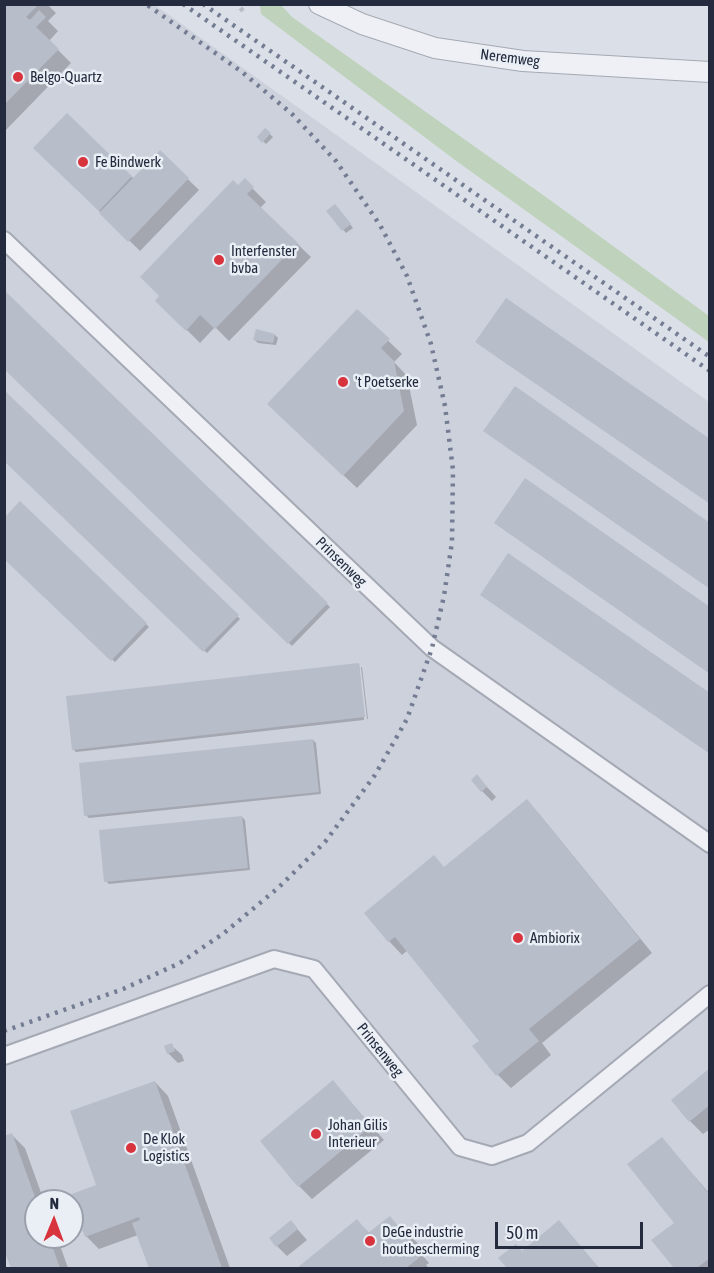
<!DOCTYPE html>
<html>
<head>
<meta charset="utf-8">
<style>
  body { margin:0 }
  #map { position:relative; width:714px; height:1273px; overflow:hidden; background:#dbdfe7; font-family:"Asap Condensed",sans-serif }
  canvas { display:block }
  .frame { position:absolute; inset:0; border:6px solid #242b3e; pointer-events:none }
  .north { position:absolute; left:24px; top:1189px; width:60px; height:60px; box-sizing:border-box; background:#eaeef5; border:2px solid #9ba0ac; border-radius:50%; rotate:1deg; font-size:16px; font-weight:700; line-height:24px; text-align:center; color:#242b3e }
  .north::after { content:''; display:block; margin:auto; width:21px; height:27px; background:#d8343e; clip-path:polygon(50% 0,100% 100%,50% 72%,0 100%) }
  .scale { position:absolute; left:495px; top:1222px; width:148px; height:27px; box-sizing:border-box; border:3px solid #242b3e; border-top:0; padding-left:8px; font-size:18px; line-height:21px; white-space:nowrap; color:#242b3e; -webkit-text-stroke:4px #eaeef5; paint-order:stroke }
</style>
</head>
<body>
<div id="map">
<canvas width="714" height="1273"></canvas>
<div class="frame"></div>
<div class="north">N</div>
<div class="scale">50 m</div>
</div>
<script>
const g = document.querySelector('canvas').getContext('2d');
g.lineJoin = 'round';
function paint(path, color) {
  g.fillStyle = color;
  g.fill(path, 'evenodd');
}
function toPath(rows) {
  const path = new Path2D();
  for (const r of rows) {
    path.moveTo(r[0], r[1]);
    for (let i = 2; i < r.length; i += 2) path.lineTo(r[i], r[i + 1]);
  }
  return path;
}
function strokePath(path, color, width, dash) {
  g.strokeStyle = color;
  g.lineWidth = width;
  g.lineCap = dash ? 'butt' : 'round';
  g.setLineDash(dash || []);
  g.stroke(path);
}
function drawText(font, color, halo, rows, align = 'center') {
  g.font = font + ' "Asap Condensed",sans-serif';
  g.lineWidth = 5;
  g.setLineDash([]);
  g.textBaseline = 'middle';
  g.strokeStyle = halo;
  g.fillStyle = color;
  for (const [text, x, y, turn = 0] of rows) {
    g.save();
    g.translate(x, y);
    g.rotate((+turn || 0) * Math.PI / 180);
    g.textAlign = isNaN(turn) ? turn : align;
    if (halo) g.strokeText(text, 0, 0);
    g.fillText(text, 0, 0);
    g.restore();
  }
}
const built = toPath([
  [5,5,155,5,709,402,709,1268,5,1268],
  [36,1201,72,1201,72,1237,36,1237]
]);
const green = toPath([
  [260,5,281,5,292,17,550,200,709,316,709,342,455,160,261,14]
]);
const shadow = toPath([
  [4,4,47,4,56,13,48,21,58,31,49,41,71,63,4,132],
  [67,115,134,179,160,152,199,190,140,251,35,148],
  [265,130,273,137,266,144,259,137],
  [245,181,266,202,260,208,311,257,229,341,215,327,200,343,158,301],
  [338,208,353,228,346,233,328,211],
  [4,293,330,607,292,646,4,368],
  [357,311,402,354,394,362,407,376,417,425,357,488,282,417],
  [257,331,275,335,278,338,276,345,258,343,255,340],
  [4,392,240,619,207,653,4,459],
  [20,503,149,627,115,662,4,557],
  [359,664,364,720,76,752,73,749],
  [361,667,362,667,368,719,367,719],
  [313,740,316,743,321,794,89,818,86,815],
  [477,776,496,797,492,801,482,791],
  [527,801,540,815,652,953,542,1043,551,1055,511,1088,498,1075,482,1041,408,950,402,955,389,941],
  [242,817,245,820,250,870,109,884,106,881],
  [171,1045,182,1055,184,1061,178,1063,168,1053],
  [710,1070,710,1129,703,1134,690,1121],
  [155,1082,168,1096,230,1268,150,1268,138,1235,99,1249,86,1236,98,1186],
  [333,1082,384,1140,312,1199,299,1186],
  [12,1135,25,1148,44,1201,36,1201,36,1237,57,1237,68,1268,12,1268,4,1246],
  [662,1139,710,1194,710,1268,675,1268,653,1241,676,1223],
  [389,1218,420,1245,416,1248,429,1263,426,1265,429,1268,299,1268,357,1221,370,1234],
  [291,1222,307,1240,287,1256,277,1246],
  [559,1222,599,1268,509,1268,501,1259,522,1252]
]);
const building = toPath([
  [4,4,39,4,26,17,30,20,39,10,46,17,36,27,59,49,4,105],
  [67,113,132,176,99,211,33,148],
  [265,128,271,133,262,143,257,137],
  [160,150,189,178,128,242,99,213],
  [245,178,254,187,247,194,298,243,215,329,200,315,186,331,155,301,159,296,140,277,233,180,238,185],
  [335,204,351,224,342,231,326,211],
  [5,291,328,603,288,644,5,370],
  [506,298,710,439,710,504,475,342],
  [357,309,390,339,381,348,394,361,404,411,343,476,267,404],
  [256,329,275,334,273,343,253,340],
  [515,386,710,523,710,589,483,431],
  [4,390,239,615,203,652,4,461],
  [525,478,710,607,710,674,494,523],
  [20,501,147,623,111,661,4,559,4,518],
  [508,553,710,693,710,754,480,595],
  [359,663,365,717,72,750,66,696],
  [313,739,319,792,84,816,79,763],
  [477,774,487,787,481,792,471,780],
  [527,799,640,939,529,1029,539,1041,496,1076,472,1046,479,1041,395,937,388,942,364,913,434,855,444,867],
  [242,816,248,868,104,882,99,830],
  [172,1043,175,1051,167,1054,164,1046],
  [710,1068,710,1105,689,1122,671,1100],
  [333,1080,371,1126,298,1187,260,1141],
  [155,1081,222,1268,149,1268,132,1223,140,1220,139,1217,85,1237,69,1195,96,1185,70,1111],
  [12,1133,36,1200,36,1237,49,1237,60,1268,11,1268,4,1250,4,1136],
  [662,1137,710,1195,710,1258,697,1268,674,1268,651,1240,674,1223,627,1164],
  [390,1216,402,1231,405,1229,408,1231,404,1234,416,1249,414,1251,419,1258,406,1268,297,1268,357,1219,368,1233],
  [291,1220,298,1229,276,1247,269,1238],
  [559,1220,598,1267,596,1268,507,1268,498,1258,516,1244,522,1251]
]);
const path = toPath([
  [240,11,248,4]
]);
const minor = toPath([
  [4,240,432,648,710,844],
  [4,1056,274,959,314,969,460,1147,492,1156,528,1143,710,994]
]);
const tertiary = toPath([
  [319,4,362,24,435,48,523,61,710,72]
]);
const rail = toPath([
  [183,4,710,371],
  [203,4,710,357],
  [4,1031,123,989,180,963,224,933,278,888,325,842,375,775,407,719,432,648,444,596,452,542,453,470,445,406,431,344,407,276,380,225,336,161,292,114,242,72,146,4]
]);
const markers = [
  [18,77,6,"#d8343e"],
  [83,162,6,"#d8343e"],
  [219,260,6,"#d8343e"],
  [343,382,6,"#d8343e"],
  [518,938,6,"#d8343e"],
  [316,1134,6,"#d8343e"],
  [131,1148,6,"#d8343e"],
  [370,1241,6,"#d8343e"]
];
const streetNames = [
  ["Neremweg",510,58,7],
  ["Prinsenweg",341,562,44],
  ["Prinsenweg",380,1050,51]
];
const poiNames = [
  ["Belgo-Quartz",30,77],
  ["Fe Bindwerk",95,162],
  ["Interfenster",231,251],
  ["bvba",231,268],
  ["'t Poetserke",355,382],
  ["Ambiorix",530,938],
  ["Johan Gilis",328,1125],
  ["Interieur",328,1142],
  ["De Klok",143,1139],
  ["Logistics",143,1156],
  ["DeGe industrie",382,1232],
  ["houtbescherming",382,1249]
];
paint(built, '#cdd1dc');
paint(green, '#bfd2bc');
paint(shadow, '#0003');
paint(building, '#b8bdca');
strokePath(minor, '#a4a9b4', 20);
strokePath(tertiary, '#a4a9b4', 22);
strokePath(path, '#b9bdc5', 4, [4.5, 4.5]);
strokePath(minor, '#eef0f5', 16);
strokePath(tertiary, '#eef0f5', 20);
strokePath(rail, '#737c92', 4.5, [3, 6]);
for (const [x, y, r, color] of markers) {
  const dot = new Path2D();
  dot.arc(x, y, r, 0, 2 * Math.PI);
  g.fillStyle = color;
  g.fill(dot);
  strokePath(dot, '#eaeef5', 2);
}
drawText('15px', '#242b3e', '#eaeef5', streetNames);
drawText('15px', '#242b3e', '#eaeef5', poiNames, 'left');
</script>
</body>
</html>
